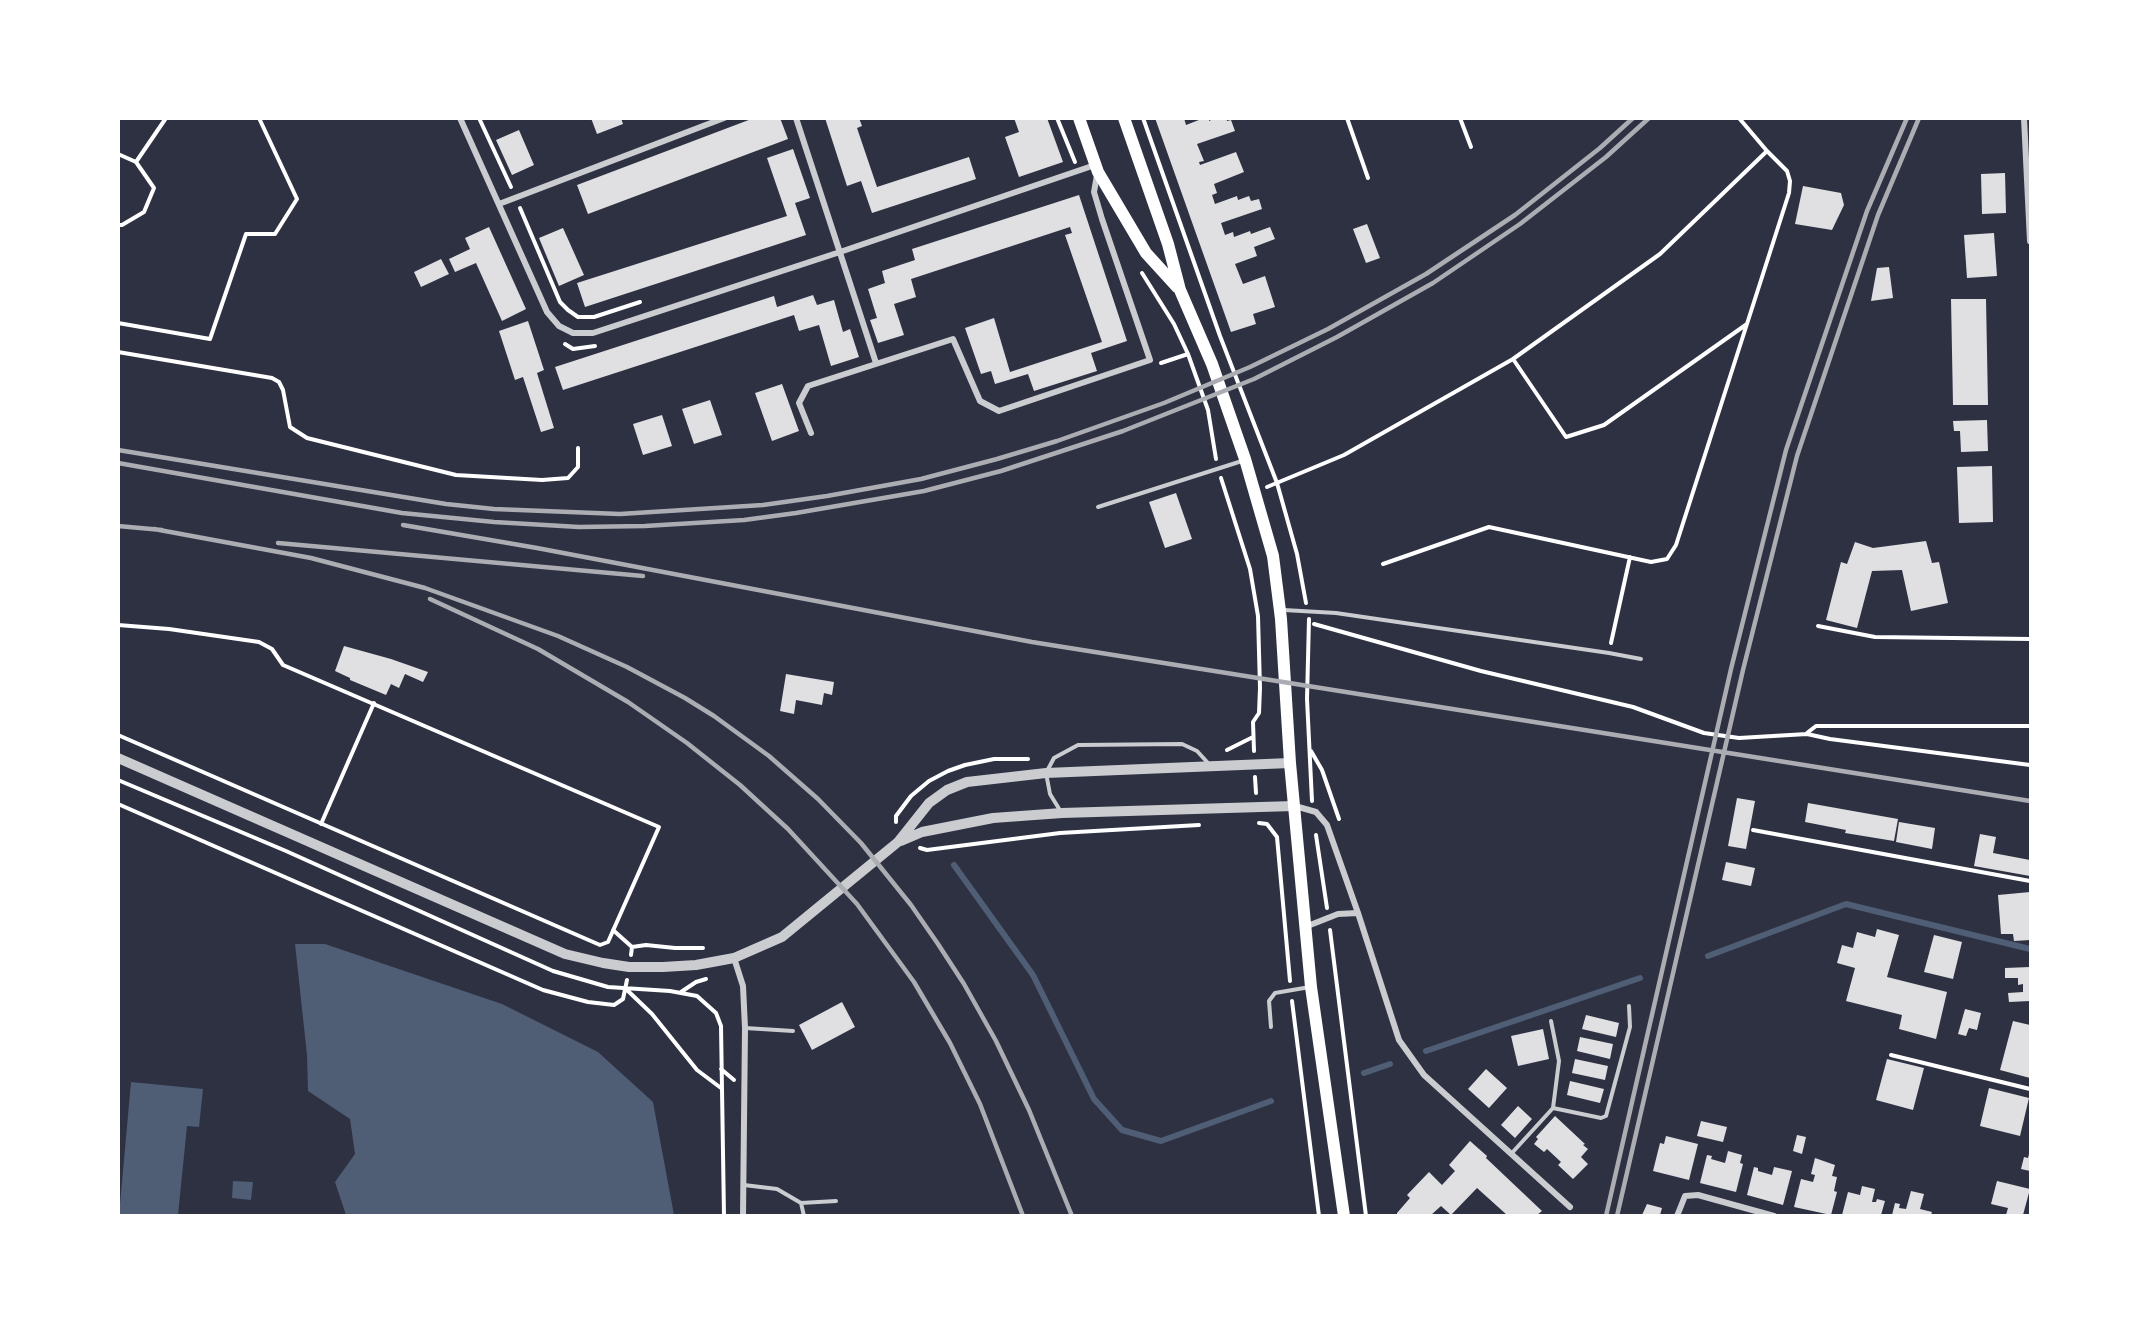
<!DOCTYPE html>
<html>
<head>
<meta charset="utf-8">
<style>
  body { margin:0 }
  #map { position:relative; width:2149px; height:1334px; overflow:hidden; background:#2d3142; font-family:"Titillium Web",sans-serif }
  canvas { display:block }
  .frame { position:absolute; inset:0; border:120px solid #fff; pointer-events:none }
</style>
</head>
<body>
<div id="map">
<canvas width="2149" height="1334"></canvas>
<div class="frame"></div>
</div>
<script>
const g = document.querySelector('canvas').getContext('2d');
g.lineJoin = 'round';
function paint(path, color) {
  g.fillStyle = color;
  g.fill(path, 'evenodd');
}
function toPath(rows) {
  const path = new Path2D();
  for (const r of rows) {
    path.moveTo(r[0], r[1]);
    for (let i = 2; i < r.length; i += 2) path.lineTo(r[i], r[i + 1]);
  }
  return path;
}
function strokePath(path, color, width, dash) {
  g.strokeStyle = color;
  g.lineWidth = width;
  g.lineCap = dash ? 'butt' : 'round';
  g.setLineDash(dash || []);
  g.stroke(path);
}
const water = toPath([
  [295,944,325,944,502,1004,598,1052,653,1102,674,1215,346,1215,335,1182,355,1154,350,1119,308,1091,307,1055],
  [131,1082,203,1089,199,1127,187,1126,178,1215,119,1215],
  [233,1181,253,1182,251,1200,232,1198]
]);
const stream = toPath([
  [954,865,1033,975,1094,1099,1122,1130,1161,1141,1271,1101],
  [1708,956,1846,904,2030,949],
  [1426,1051,1640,978],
  [1364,1073,1390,1064]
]);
const building = toPath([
  [591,118,621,118,623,124,597,134],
  [754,118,780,118,788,139,588,214,577,185],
  [825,118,859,118,862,126,857,128,877,187,969,157,976,179,872,213,861,181,847,186],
  [1014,118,1047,118,1063,162,1019,177,1005,137,1019,132],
  [1155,118,1184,118,1186,125,1204,118,1209,118,1209,121,1215,118,1226,118,1227,121,1231,120,1235,131,1197,144,1204,161,1199,162,1200,165,1236,152,1244,172,1214,184,1217,193,1212,195,1215,204,1237,196,1238,200,1249,196,1251,201,1259,199,1262,209,1221,223,1225,235,1233,232,1234,237,1250,231,1251,234,1270,227,1275,239,1254,247,1257,256,1235,264,1243,284,1265,276,1275,307,1253,314,1256,324,1231,332],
  [519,130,534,165,512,175,496,140],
  [793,149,810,198,795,203,806,235,585,307,577,283,787,216,767,158],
  [2005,173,2006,213,1982,214,1981,174],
  [1803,186,1841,193,1844,205,1832,230,1795,224],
  [1079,195,1127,341,1091,353,1097,371,1034,391,1028,374,995,384,991,371,981,374,965,328,994,318,1010,372,1102,342,1065,235,1072,233,1070,227,911,279,916,297,894,304,904,335,878,343,870,320,877,318,868,289,885,283,882,271,915,260,912,249],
  [1367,224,1380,258,1366,263,1353,229],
  [489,227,526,309,502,321,476,263,455,272,449,259,470,249,465,238],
  [563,228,584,275,559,286,539,238],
  [1994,233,1997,276,1967,278,1964,235],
  [441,259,449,274,421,287,414,272],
  [1889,267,1893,298,1871,301,1877,268],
  [813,295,817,305,834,300,843,332,850,329,859,357,831,366,819,325,799,331,794,315,563,390,555,367,774,296,777,307],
  [1951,299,1986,299,1988,405,1953,405],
  [528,321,544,370,537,373,554,428,541,432,523,377,515,380,499,331],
  [782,384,799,431,772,441,755,393],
  [710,400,722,435,694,444,682,409],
  [662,415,672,446,643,455,633,424],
  [1987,420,1988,451,1961,452,1960,431,1954,431,1953,421],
  [1992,466,1993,522,1959,523,1957,467],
  [1176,493,1192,539,1165,548,1149,502],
  [1926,541,1932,563,1939,562,1948,603,1911,611,1902,570,1872,571,1857,628,1826,620,1841,562,1847,564,1855,542,1873,548],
  [344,646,391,659,428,672,423,682,405,674,399,688,391,684,386,695,350,680,350,678,335,671],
  [786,674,834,682,832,695,824,693,822,705,796,700,794,714,780,711],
  [1737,798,1755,801,1746,849,1728,846],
  [1808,803,1898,819,1894,841,1845,833,1846,830,1805,822],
  [1899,822,1935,828,1932,849,1896,842],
  [1980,834,1996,837,1993,853,2030,860,2030,876,1974,866],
  [1726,862,1755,868,1751,886,1722,880],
  [2030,892,2030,940,2014,941,2013,934,2001,934,1998,895],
  [1877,929,1899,935,1887,977,1947,992,1936,1039,1899,1029,1902,1015,1846,1001,1855,968,1837,963,1842,945,1853,948,1857,932,1875,937],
  [1934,935,1962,942,1953,979,1924,972],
  [2030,967,2030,1001,2009,1002,2008,993,2023,992,2023,984,2018,985,2018,978,2005,978,2005,968],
  [842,1002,855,1027,812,1050,799,1025],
  [1965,1009,1981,1013,1977,1030,1969,1028,1966,1036,1958,1034],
  [1586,1015,1619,1023,1616,1037,1582,1029],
  [2013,1021,2030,1025,2030,1078,2000,1070],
  [1543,1029,1549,1059,1518,1066,1511,1036],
  [1580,1037,1613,1044,1610,1059,1577,1051],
  [1575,1059,1608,1066,1605,1080,1572,1073],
  [1887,1059,1924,1068,1913,1110,1876,1100],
  [1486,1069,1507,1088,1489,1108,1468,1089],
  [1570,1081,1604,1089,1600,1103,1567,1095],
  [1989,1088,2029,1098,2020,1136,1980,1126],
  [1518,1106,1532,1119,1515,1138,1501,1125],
  [1555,1116,1585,1144,1583,1145,1588,1149,1581,1157,1588,1164,1573,1179,1558,1165,1561,1162,1547,1149,1544,1152,1534,1144,1538,1139,1536,1137],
  [1701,1121,1727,1127,1723,1142,1697,1136],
  [1797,1135,1806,1137,1802,1154,1793,1151],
  [1666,1136,1698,1144,1689,1180,1653,1171,1660,1143,1664,1144],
  [1470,1141,1487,1156,1486,1158,1542,1211,1537,1215,1507,1215,1477,1188,1451,1215,1441,1206,1431,1215,1397,1215,1397,1213,1410,1198,1407,1195,1429,1172,1442,1185,1455,1171,1449,1165],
  [1728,1151,1742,1155,1740,1163,1743,1164,1736,1192,1700,1183,1707,1155,1712,1156,1711,1159,1725,1163],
  [2029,1154,2030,1155,2030,1171,2021,1169,2024,1157,2028,1158],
  [1815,1158,1835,1165,1832,1176,1837,1177,1834,1191,1837,1192,1831,1215,1794,1207,1801,1179,1813,1182,1815,1175,1811,1174],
  [1754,1167,1758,1168,1758,1171,1772,1175,1774,1167,1792,1171,1783,1205,1747,1195],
  [1997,1181,2030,1189,2023,1215,2006,1215,2008,1208,1991,1204],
  [1862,1186,1875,1189,1872,1202,1876,1202,1877,1199,1885,1201,1881,1215,1842,1215,1848,1192,1860,1195],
  [1911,1191,1924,1194,1920,1209,1932,1212,1931,1215,1892,1215,1895,1203,1900,1204,1899,1208,1906,1209],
  [1647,1204,1662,1208,1660,1215,1642,1215]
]);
const path = toPath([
  [479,118,511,187],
  [1057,118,1075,162],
  [1143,118,1220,336,1277,483,1297,554,1306,603],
  [1347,118,1368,178],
  [1460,118,1471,147],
  [118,154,136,162,154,188,144,212,122,225,118,225],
  [136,162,166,118],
  [520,208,560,302,568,310,578,317,594,317,640,302],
  [1142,273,1174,324,1188,354,1208,410,1216,459],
  [118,323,210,339,246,234,275,234,297,199,259,118],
  [565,344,573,349,595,346],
  [118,352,272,378,279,382,283,390,290,427,307,438,456,475,542,480,568,478,578,467,578,448],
  [1513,359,1566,437,1604,425,1747,324],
  [1161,363,1188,354],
  [1221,478,1250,569,1258,616,1260,688,1259,713,1253,722,1254,751],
  [1267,487,1344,455,1513,359,1660,254,1767,151,1739,118],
  [1383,564,1489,527,1651,562,1667,559,1676,545,1789,193,1790,181,1787,171,1767,151],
  [1309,619,1307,699,1312,801],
  [1314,624,1481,671,1633,707,1704,733,1739,738,1807,734,1830,739,2030,765],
  [118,625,169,629,259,642,272,649,283,665,659,827,608,942,600,945,118,735],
  [1818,626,1875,637,2030,639],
  [1611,643,1630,557],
  [1807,733,1816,726,2030,726],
  [1227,750,1253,737],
  [1311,751,1322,770,1339,819],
  [1255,777,1256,793],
  [118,780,286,851,553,971,608,987,670,991,697,996,716,1013,721,1026,724,1216],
  [118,804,543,990,588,1002,614,1005,623,999,627,980],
  [896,822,896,816,911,796,929,781,948,771,965,765,994,759,1028,759],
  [1259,823,1267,824,1277,837,1290,981],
  [321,824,374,703],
  [1753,830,2030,881],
  [1316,835,1327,908],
  [920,848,927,850,1060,833,1199,825],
  [613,930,632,947],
  [1330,930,1366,1216],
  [631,955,632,947,646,945,675,948,703,948],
  [627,990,652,1014,697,1070,721,1088],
  [681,992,696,982,706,979],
  [1292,1001,1319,1216],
  [1891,1055,2030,1089],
  [721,1069,734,1080]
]);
const service = toPath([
  [1098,507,1242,461],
  [1284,610,1336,613,1609,653,1641,659],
  [1061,812,1050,794,1046,773,1054,758,1078,745,1182,744,1197,751,1208,763],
  [1271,1027,1269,1001,1275,993,1310,987],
  [745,1028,793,1031],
  [1553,1108,1601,1118,1606,1116,1630,1027,1629,1006],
  [1511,1154,1553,1108,1559,1061,1551,1021],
  [744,1185,777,1189,801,1203,836,1201],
  [801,1203,804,1216]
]);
const minor = toPath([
  [460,118,547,312,559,326,573,333,593,333,840,252,1095,165],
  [796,118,876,363],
  [2024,118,2030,241],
  [499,204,724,118],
  [811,433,799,403,808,386,953,339,980,401,999,411,1150,360,1102,219,1094,192,1097,175],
  [1295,806,1316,812,1327,825,1358,913,1399,1040,1424,1075,1570,1207],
  [1305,927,1338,914,1358,913],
  [734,958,743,986,745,1028,743,1216],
  [1677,1216,1685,1196,1698,1195,1774,1216]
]);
const tertiary = toPath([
  [118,758,565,954,603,963,629,967,663,967,696,965,734,958,782,937,898,842,929,803,947,790,967,782,1046,773,1290,763],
  [901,841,922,832,993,818,1062,813,1294,806]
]);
const primary = toPath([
  [1079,118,1098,172,1146,253,1177,287],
  [1124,118,1168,244,1180,290,1212,364,1245,459,1273,556,1281,619,1290,763,1311,987,1344,1216]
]);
const rail = toPath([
  [118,450,446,504,494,509,620,514,763,505,827,496,921,479,997,459,1057,441,1164,403,1250,367,1328,329,1426,274,1515,215,1600,148,1633,118],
  [118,463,402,513,494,522,579,527,645,526,744,520,796,513,924,491,1001,471,1123,431,1254,379,1337,337,1433,283,1520,224,1606,157,1649,118],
  [403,525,537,548,1032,642,2030,801],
  [118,526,162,530],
  [154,529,311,558,425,588,558,636,627,667,685,698,714,716,769,756,818,799,861,843,911,905,938,944,964,984,996,1041,1029,1110,1072,1216],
  [278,543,643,576],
  [430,599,538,649,628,702,687,743,740,785,788,829,857,904,914,982,950,1043,980,1104,1023,1216],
  [1606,1216,1731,669,1786,450,1867,211,1907,118],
  [1617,1216,1743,670,1797,456,1878,215,1919,118]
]);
paint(water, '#4f5d75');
strokePath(stream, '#4f5d75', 6);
paint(building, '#e0e0e3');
strokePath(path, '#fff', 4);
strokePath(service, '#caccd0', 4);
strokePath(minor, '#caccd0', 6);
strokePath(tertiary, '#caccd0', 10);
strokePath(primary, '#fff', 12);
strokePath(rail, '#abadb3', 4.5);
</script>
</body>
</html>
